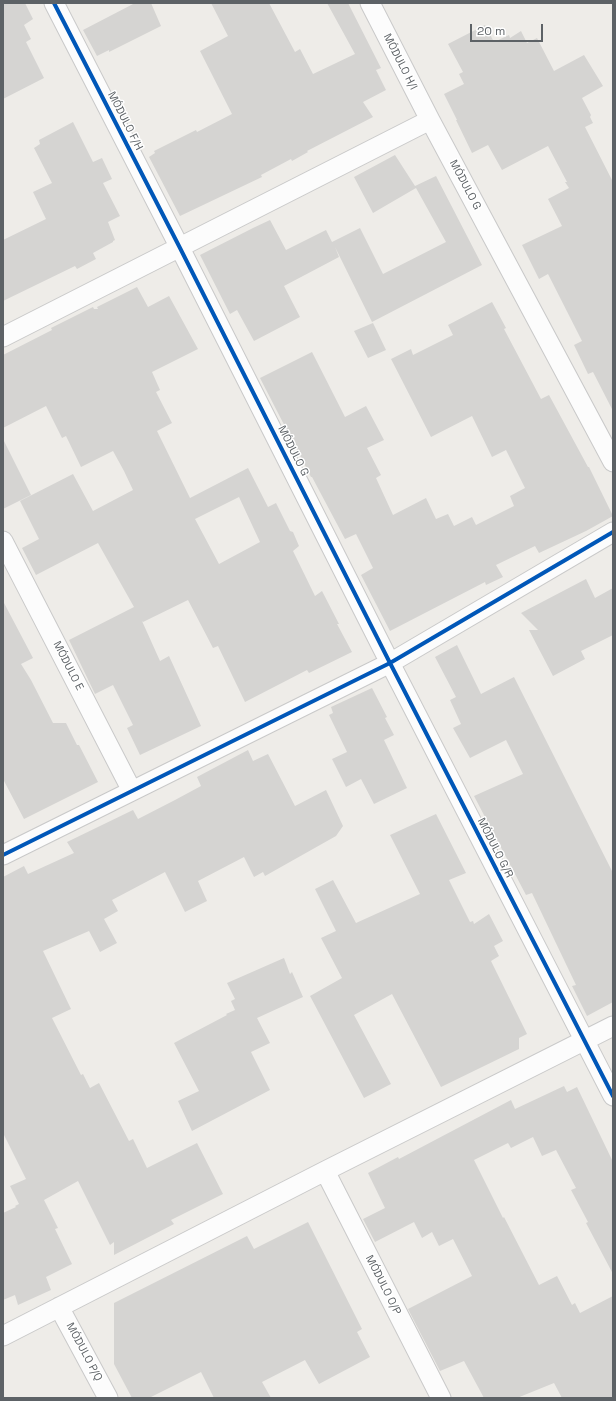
<!DOCTYPE html>
<html>
<head>
<meta charset="utf-8">
<style>
  body { margin:0 }
  #map { position:relative; width:616px; height:1401px; overflow:hidden; background:#eeece8; font-family:"Space Grotesk",sans-serif }
  canvas { display:block }
  .frame { position:absolute; inset:0; border:4px solid #5d6266; pointer-events:none }
  .scale { position:absolute; left:470px; top:24px; width:73px; height:18px; box-sizing:border-box; border:2px solid #5d6266; border-top:0; padding-left:5px; font-size:12px; line-height:14px; white-space:nowrap; color:#5d6266; -webkit-text-stroke:3px #fff; paint-order:stroke }
</style>
</head>
<body>
<div id="map">
<canvas width="616" height="1401"></canvas>
<div class="frame"></div>
<div class="scale">20 m</div>
</div>
<script>
const g = document.querySelector('canvas').getContext('2d');
g.lineJoin = 'round';
function paint(path, color) {
  g.fillStyle = color;
  g.fill(path, 'evenodd');
}
function toPath(rows) {
  const path = new Path2D();
  for (const r of rows) {
    path.moveTo(r[0], r[1]);
    for (let i = 2; i < r.length; i += 2) path.lineTo(r[i], r[i + 1]);
  }
  return path;
}
function strokePath(path, color, width, dash) {
  g.strokeStyle = color;
  g.lineWidth = width;
  g.lineCap = dash ? 'butt' : 'round';
  g.setLineDash(dash || []);
  g.stroke(path);
}
function drawText(font, color, halo, rows, align = 'center') {
  g.font = font + ' "Space Grotesk",sans-serif';
  g.lineWidth = 3;
  g.setLineDash([]);
  g.textBaseline = 'middle';
  g.strokeStyle = halo;
  g.fillStyle = color;
  for (const [text, x, y, turn = 0] of rows) {
    g.save();
    g.translate(x, y);
    g.rotate((+turn || 0) * Math.PI / 180);
    g.textAlign = isNaN(turn) ? turn : align;
    if (halo) g.strokeText(text, 0, 0);
    g.fillText(text, 0, 0);
    g.restore();
  }
}
const building = toPath([
  [3,3,25,3,33,19,24,25,31,39,26,42,44,78,3,99],
  [135,3,151,3,161,26,109,52,109,50,97,56,83,30],
  [211,3,269,3,295,52,300,49,313,74,355,54,327,3,348,3,381,68,376,70,386,90,363,102,373,117,307,151,308,152,292,161,291,159,261,175,262,177,180,216,149,157,155,153,154,151,196,130,197,132,232,114,200,51,228,36],
  [485,25,494,42,509,35,510,38,521,31,527,43,537,38,554,71,584,55,603,86,582,98,591,115,590,117,593,123,585,127,613,182,613,411,593,372,588,374,574,345,582,341,548,274,539,279,522,245,562,226,548,199,569,188,565,182,567,182,548,146,502,170,488,145,472,153,456,120,457,120,444,94,464,84,459,74,463,72,448,44],
  [73,122,93,162,102,158,112,179,103,183,120,216,108,222,115,240,113,241,113,242,93,253,96,259,77,269,75,266,3,301,3,240,46,219,33,192,52,183,34,148,40,144,39,140],
  [395,155,415,186,436,176,482,265,372,322,335,247,339,257,284,286,300,317,254,341,237,310,230,314,200,255,253,228,270,220,286,250,326,230,332,242,360,228,383,274,446,242,416,188,373,213,354,177],
  [137,287,148,307,169,296,198,349,152,372,160,390,156,392,172,423,157,431,190,498,248,468,268,507,276,503,290,531,293,532,299,546,293,551,315,596,322,591,339,624,337,624,352,652,309,673,307,670,245,702,218,646,213,648,188,600,143,622,142,621,160,661,169,656,201,726,140,755,127,728,133,725,113,685,95,694,69,640,134,607,98,543,36,575,22,548,39,539,20,501,73,474,93,511,133,490,124,471,113,451,81,467,66,436,62,438,46,406,3,428,3,355,52,330,51,328,93,307,94,309,98,309,97,307],
  [239,497,260,542,219,564,195,519],
  [492,302,506,328,504,329,541,399,549,395,588,467,589,467,613,516,586,531,539,553,535,546,496,565,503,577,486,585,485,582,390,631,361,575,373,568,356,534,345,539,312,477,311,477,260,378,312,352,345,417,366,406,384,440,367,448,381,475,376,478,393,515,426,498,436,519,448,514,454,526,472,517,476,525,514,506,510,496,525,488,506,450,492,457,472,416,431,437,391,359,411,349,413,355,453,335,448,325],
  [373,323,386,350,368,358,354,331],
  [3,439,31,495,3,509],
  [586,579,595,598,613,588,613,635,581,651,585,659,553,676,529,630,538,630,521,613],
  [3,601,33,658,21,664,31,680,53,723,66,723,77,745,79,745,98,782,24,819,3,779],
  [457,645,481,694,514,677,613,873,613,1002,587,1016,572,986,576,985,532,893,526,895,474,796,523,774,506,740,470,758,453,728,461,724,450,700,456,697,435,657],
  [372,688,387,717,385,718,394,735,384,740,407,788,374,804,361,779,346,787,332,759,347,752,329,715,333,713,331,707],
  [248,750,253,761,268,754,295,806,326,790,343,826,336,836,265,876,263,872,254,877,244,857,198,881,207,901,185,912,165,872,112,900,118,911,104,919,117,943,100,952,89,931,43,951,71,1009,52,1018,81,1075,83,1074,90,1088,99,1083,129,1141,133,1139,147,1168,197,1143,223,1194,171,1220,174,1224,114,1255,114,1242,110,1245,78,1181,44,1200,58,1228,55,1229,72,1264,46,1277,51,1290,18,1305,15,1295,3,1300,3,1213,16,1207,15,1206,19,1204,10,1186,26,1179,3,1133,3,877,24,866,28,874,74,853,67,842,133,810,138,819,175,800,201,786,197,777],
  [436,814,466,873,449,880,470,922,473,921,474,924,489,914,503,941,494,946,499,956,491,961,527,1034,519,1038,519,1049,441,1087,392,994,354,1015,391,1084,364,1098,310,996,342,978,321,938,336,931,315,889,333,880,356,923,420,894,390,835],
  [284,958,290,974,292,972,303,997,257,1018,270,1043,251,1052,270,1090,192,1131,178,1101,199,1091,174,1043,227,1015,226,1014,235,1010,231,1001,235,999,227,983],
  [564,1086,567,1092,577,1087,613,1162,613,1274,586,1223,588,1222,571,1190,576,1188,556,1150,542,1156,533,1137,511,1148,508,1143,474,1160,503,1218,504,1217,539,1285,557,1276,572,1305,575,1303,580,1313,613,1296,613,1398,562,1398,554,1383,517,1398,484,1398,464,1361,440,1371,408,1309,472,1276,453,1239,439,1246,432,1232,422,1238,414,1222,375,1242,363,1219,385,1208,368,1173,398,1157,399,1159,511,1100,515,1109],
  [308,1222,362,1329,357,1332,370,1357,319,1384,305,1360,262,1382,271,1398,214,1398,201,1372,149,1398,132,1398,114,1364,114,1303,247,1236,254,1249]
]);
const minor = toPath([
  [54,3,180,248,390,663,613,1096],
  [370,3,430,120,613,462],
  [3,337,430,120],
  [3,541,132,791],
  [3,855,390,663,613,532],
  [325,1171,441,1398],
  [59,1307,108,1398],
  [3,1336,325,1171,613,1026]
]);
const cycleway = toPath([
  [54,3,180,248,390,663,613,1096],
  [3,855,390,663,613,532]
]);
const streetNames = [
  ["MÓDULO H/I",400,62,63],
  ["MÓDULO F/H",125,121,63],
  ["MÓDULO G",465,185,62],
  ["MÓDULO G",293,451,63],
  ["MÓDULO E",68,666,63],
  ["MÓDULO G/R",495,848,63],
  ["MÓDULO O/P",383,1285,63],
  ["MÓDULO P/Q",84,1352,62]
];
paint(building, '#d5d4d2');
strokePath(minor, '#c9c9c9', 21);
strokePath(minor, '#fcfcfc', 19);
strokePath(cycleway, '#0057b8', 4);
drawText('11px', '#5d6266', '#fff', streetNames);
</script>
</body>
</html>
